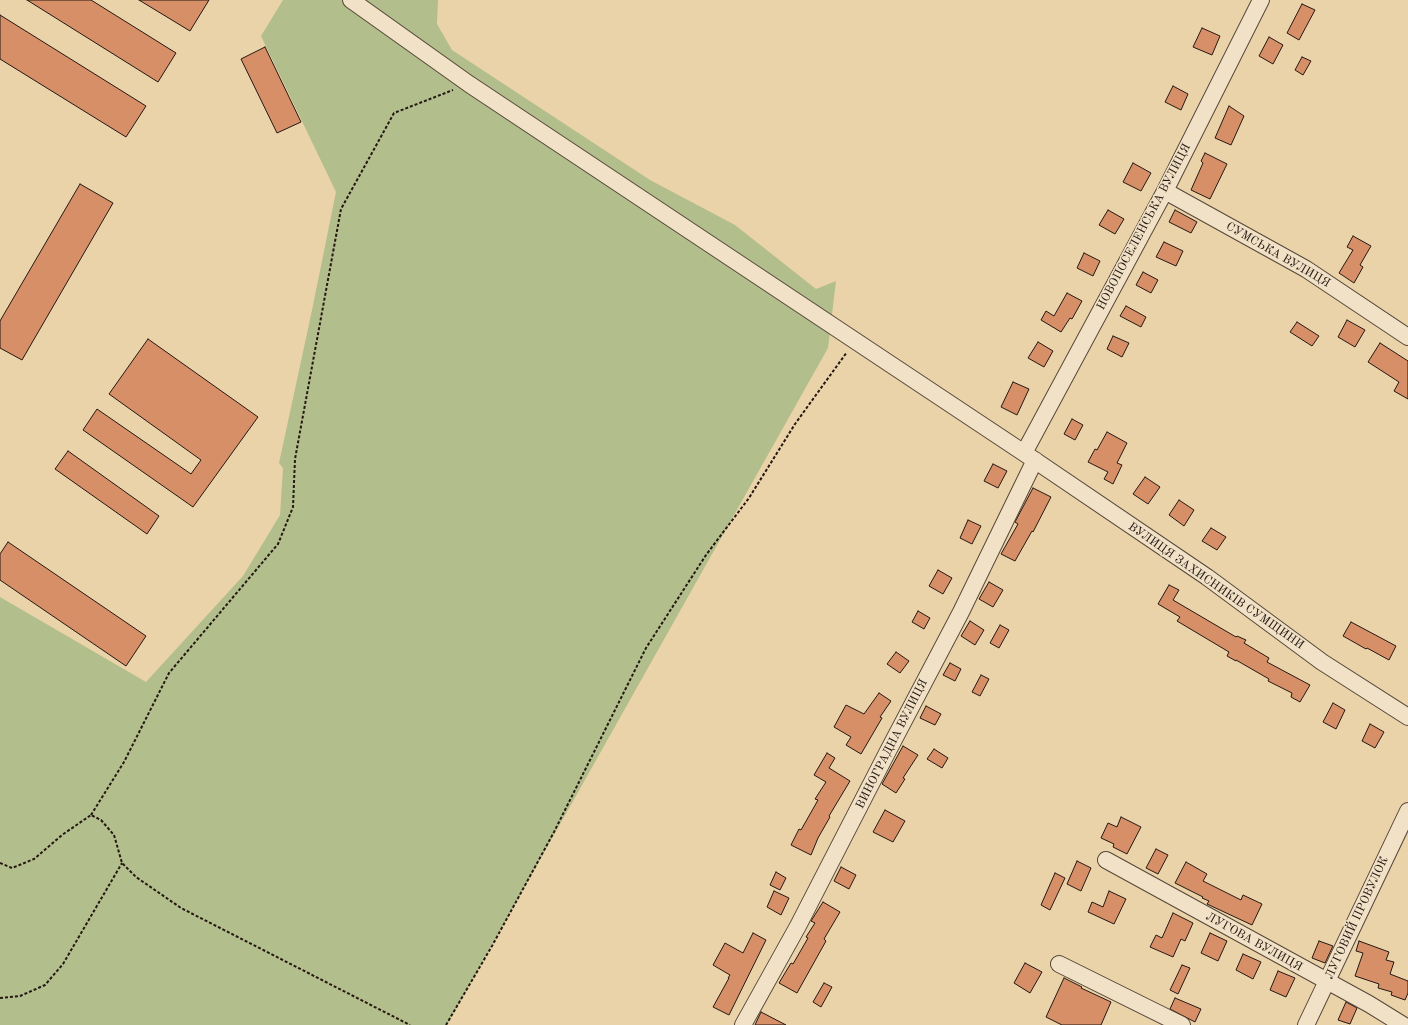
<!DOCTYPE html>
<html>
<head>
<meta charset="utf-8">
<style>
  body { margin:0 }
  canvas { display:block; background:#ead3a9 }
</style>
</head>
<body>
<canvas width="1408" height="1025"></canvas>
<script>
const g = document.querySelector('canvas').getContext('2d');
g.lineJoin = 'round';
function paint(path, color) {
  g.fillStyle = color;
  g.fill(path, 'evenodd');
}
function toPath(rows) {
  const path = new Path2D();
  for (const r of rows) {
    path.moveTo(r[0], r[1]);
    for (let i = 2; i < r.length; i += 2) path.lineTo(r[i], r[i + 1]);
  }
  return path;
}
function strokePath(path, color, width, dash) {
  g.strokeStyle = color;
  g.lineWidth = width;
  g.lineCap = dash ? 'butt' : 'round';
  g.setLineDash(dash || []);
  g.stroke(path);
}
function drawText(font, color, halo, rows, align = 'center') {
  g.font = font + ' "Old Standard TT",serif';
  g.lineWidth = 3;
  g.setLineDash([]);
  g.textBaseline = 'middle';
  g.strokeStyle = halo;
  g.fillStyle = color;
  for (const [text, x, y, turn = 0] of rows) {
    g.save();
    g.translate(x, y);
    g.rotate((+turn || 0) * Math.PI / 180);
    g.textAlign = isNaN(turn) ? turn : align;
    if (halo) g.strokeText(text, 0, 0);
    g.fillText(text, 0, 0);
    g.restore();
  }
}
const green = toPath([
  [283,0,438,0,437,24,452,50,650,180,735,225,816,289,836,281,828,348,447,1025,0,1025,0,597,146,682,243,576,280,515,283,468,279,463,311,315,336,192,261,36]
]);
const building = toPath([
  [27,0,91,0,176,53,158,82,27,0],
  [139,0,209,0,190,31,139,0],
  [1302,4,1315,10,1299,40,1287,33,1302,4],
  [0,15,146,106,126,137,0,59,0,15],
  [1202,28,1220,36,1212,55,1193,47,1202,28],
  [1269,37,1283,45,1273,64,1259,56,1269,37],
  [265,47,301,122,277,133,241,59,265,47],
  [1302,57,1311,61,1303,75,1295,70,1302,57],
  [1173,86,1188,94,1181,110,1165,102,1173,86],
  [1229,106,1244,116,1231,145,1215,138,1229,106],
  [1205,153,1227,164,1210,199,1191,190,1203,163,1201,161,1205,153],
  [1133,163,1151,173,1141,191,1123,182,1133,163],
  [80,184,113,203,22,360,0,348,0,321,80,184],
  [1108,210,1124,219,1115,234,1099,225,1108,210],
  [1175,210,1197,222,1191,233,1169,222,1175,210],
  [1353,236,1371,246,1360,265,1363,267,1354,283,1339,273,1353,250,1347,247,1353,236],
  [1164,242,1183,251,1176,266,1156,257,1164,242],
  [1084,253,1100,261,1093,276,1077,268,1084,253],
  [1143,272,1158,280,1151,293,1136,285,1143,272],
  [1067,293,1082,301,1072,319,1070,318,1061,332,1041,320,1046,311,1054,316,1067,293],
  [1126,306,1146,317,1141,327,1120,316,1126,306],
  [1347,320,1365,330,1355,347,1338,337,1347,320],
  [1297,322,1319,336,1312,346,1290,332,1297,322],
  [1113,336,1129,343,1122,357,1107,349,1113,336],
  [148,339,258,417,193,507,83,430,97,409,191,474,201,460,109,394,148,339],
  [1038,342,1053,351,1044,367,1028,358,1038,342],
  [1380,343,1408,361,1408,399,1394,391,1399,382,1368,362,1380,343],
  [1013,382,1029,389,1017,415,1001,407,1013,382],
  [1072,419,1083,425,1075,440,1064,434,1072,419],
  [1107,432,1127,443,1117,463,1122,465,1113,484,1104,479,1108,472,1088,462,1095,449,1097,450,1107,432],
  [68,451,159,516,147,534,55,469,68,451],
  [993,464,1007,471,998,488,984,481,993,464],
  [1145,477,1160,487,1148,504,1133,494,1145,477],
  [1033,488,1051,497,1033,532,1032,531,1015,561,1001,554,1018,524,1015,522,1033,488],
  [1179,500,1194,510,1184,526,1169,515,1179,500],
  [968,520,981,526,972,544,960,538,968,520],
  [1211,528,1226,537,1217,550,1202,541,1211,528],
  [8,542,146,636,126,666,0,580,0,554,8,542],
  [938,570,952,578,943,594,929,586,938,570],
  [989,582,1003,590,993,607,979,599,989,582],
  [1169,585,1179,590,1173,600,1236,637,1237,636,1246,640,1244,643,1269,658,1267,662,1310,685,1300,702,1291,697,1292,693,1268,681,1269,679,1236,660,1236,661,1227,656,1229,652,1177,621,1180,617,1158,604,1169,585],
  [918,611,930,618,924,629,912,622,918,611],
  [970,621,984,630,975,645,961,636,970,621],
  [1351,622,1396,646,1389,660,1367,648,1366,649,1343,636,1351,622],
  [1000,625,1009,630,999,648,990,643,1000,625],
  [896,652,909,661,900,673,887,664,896,652],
  [950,663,961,669,955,681,943,675,950,663],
  [981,675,989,679,980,696,972,692,981,675],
  [879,693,891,701,880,717,882,718,861,754,846,745,851,737,834,727,846,705,864,714,879,693],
  [1333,703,1345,710,1336,729,1323,722,1333,703],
  [926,706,941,714,935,725,920,718,926,706],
  [1370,724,1384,732,1375,748,1362,741,1370,724],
  [903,746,918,755,903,778,905,779,896,793,882,784,903,746],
  [934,749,948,758,942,768,927,759,934,749],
  [827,753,835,758,829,768,850,781,829,816,830,817,818,838,811,855,791,845,799,829,801,830,818,800,815,799,826,782,814,775,827,753],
  [885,810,905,821,893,842,873,832,885,810],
  [1121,817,1141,827,1127,854,1113,847,1114,844,1101,838,1108,823,1117,827,1121,817],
  [1156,849,1168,855,1158,874,1146,868,1156,849],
  [1077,861,1091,868,1081,891,1067,884,1077,861],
  [1186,862,1207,874,1203,881,1241,900,1243,895,1262,904,1252,925,1207,904,1209,901,1202,898,1203,897,1175,883,1186,862],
  [841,867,856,875,849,889,834,881,841,867],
  [776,872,786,878,780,890,770,885,776,872],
  [1055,873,1065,878,1050,910,1041,905,1055,873],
  [774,891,789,898,781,915,767,907,774,891],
  [1109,891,1126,899,1114,924,1088,912,1092,902,1103,907,1109,891],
  [823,902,840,912,824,939,826,941,797,993,779,983,791,963,793,964,808,938,806,937,815,923,811,921,823,902],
  [1173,913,1193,923,1185,941,1181,939,1173,957,1150,947,1156,935,1162,938,1173,913],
  [753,933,766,940,729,1015,713,1007,729,978,728,978,730,975,713,965,725,943,743,953,753,933],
  [1210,933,1227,941,1218,961,1201,953,1210,933],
  [1319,941,1333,946,1325,963,1312,958,1319,941],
  [1359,941,1389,952,1386,960,1394,962,1390,974,1408,981,1408,993,1405,1000,1391,995,1392,992,1378,988,1379,984,1355,976,1363,953,1356,951,1359,941],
  [1243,954,1261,962,1253,979,1236,970,1243,954],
  [1025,963,1042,972,1030,993,1014,983,1025,963],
  [1182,965,1190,968,1178,994,1170,990,1182,965],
  [1278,971,1295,978,1286,997,1270,990,1278,971],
  [1064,978,1082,987,1081,988,1111,1002,1101,1025,1062,1025,1046,1017,1064,978],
  [824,983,832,987,821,1007,813,1002,824,983],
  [1175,998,1201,1009,1195,1022,1170,1009,1175,998],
  [1346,1002,1357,1008,1350,1024,1338,1020,1346,1002],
  [761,1012,786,1025,755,1025,761,1012]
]);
const path = toPath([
  [91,815,124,762,169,673,278,544,293,507,295,459,341,209,394,113,453,90],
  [0,863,12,868,34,859,62,835,91,815,101,820,114,835,122,863,136,877,181,908,410,1025],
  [0,998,20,996,45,985,63,964,122,863],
  [446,1025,492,946,554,832,646,648,706,555,749,498,795,424,847,352]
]);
const minor = toPath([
  [351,0,469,84,1024,453,1207,577,1322,662,1408,717],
  [1165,191,1306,269,1408,337],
  [1024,453,1165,191,1261,0],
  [1106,860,1369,1004,1403,1025],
  [1059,964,1182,1025],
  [743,1025,798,926,888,751,961,612,1035,460],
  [1306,1025,1408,811]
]);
const streetNames = [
  ["НОВОПОСЕЛЕНСЬКА ВУЛИЦЯ",1144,227,-62],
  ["СУМСЬКА ВУЛИЦЯ",1278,255,30],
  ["ВУЛИЦЯ ЗАХИСНИКІВ СУМЩИНИ",1216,586,35],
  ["ВИНОГРАДНА ВУЛИЦЯ",892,744,-63],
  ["ЛУГОВИЙ ПРОВУЛОК",1357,918,-65],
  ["ЛУГОВА ВУЛИЦЯ",1254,942,29]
];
paint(green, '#b2be8b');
paint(building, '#d78f68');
strokePath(building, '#251812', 1);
strokePath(minor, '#564738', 18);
strokePath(path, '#251812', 2, [3, 2]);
strokePath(minor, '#f1e2c7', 16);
drawText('12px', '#251812', '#f1e2c7', streetNames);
</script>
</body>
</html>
